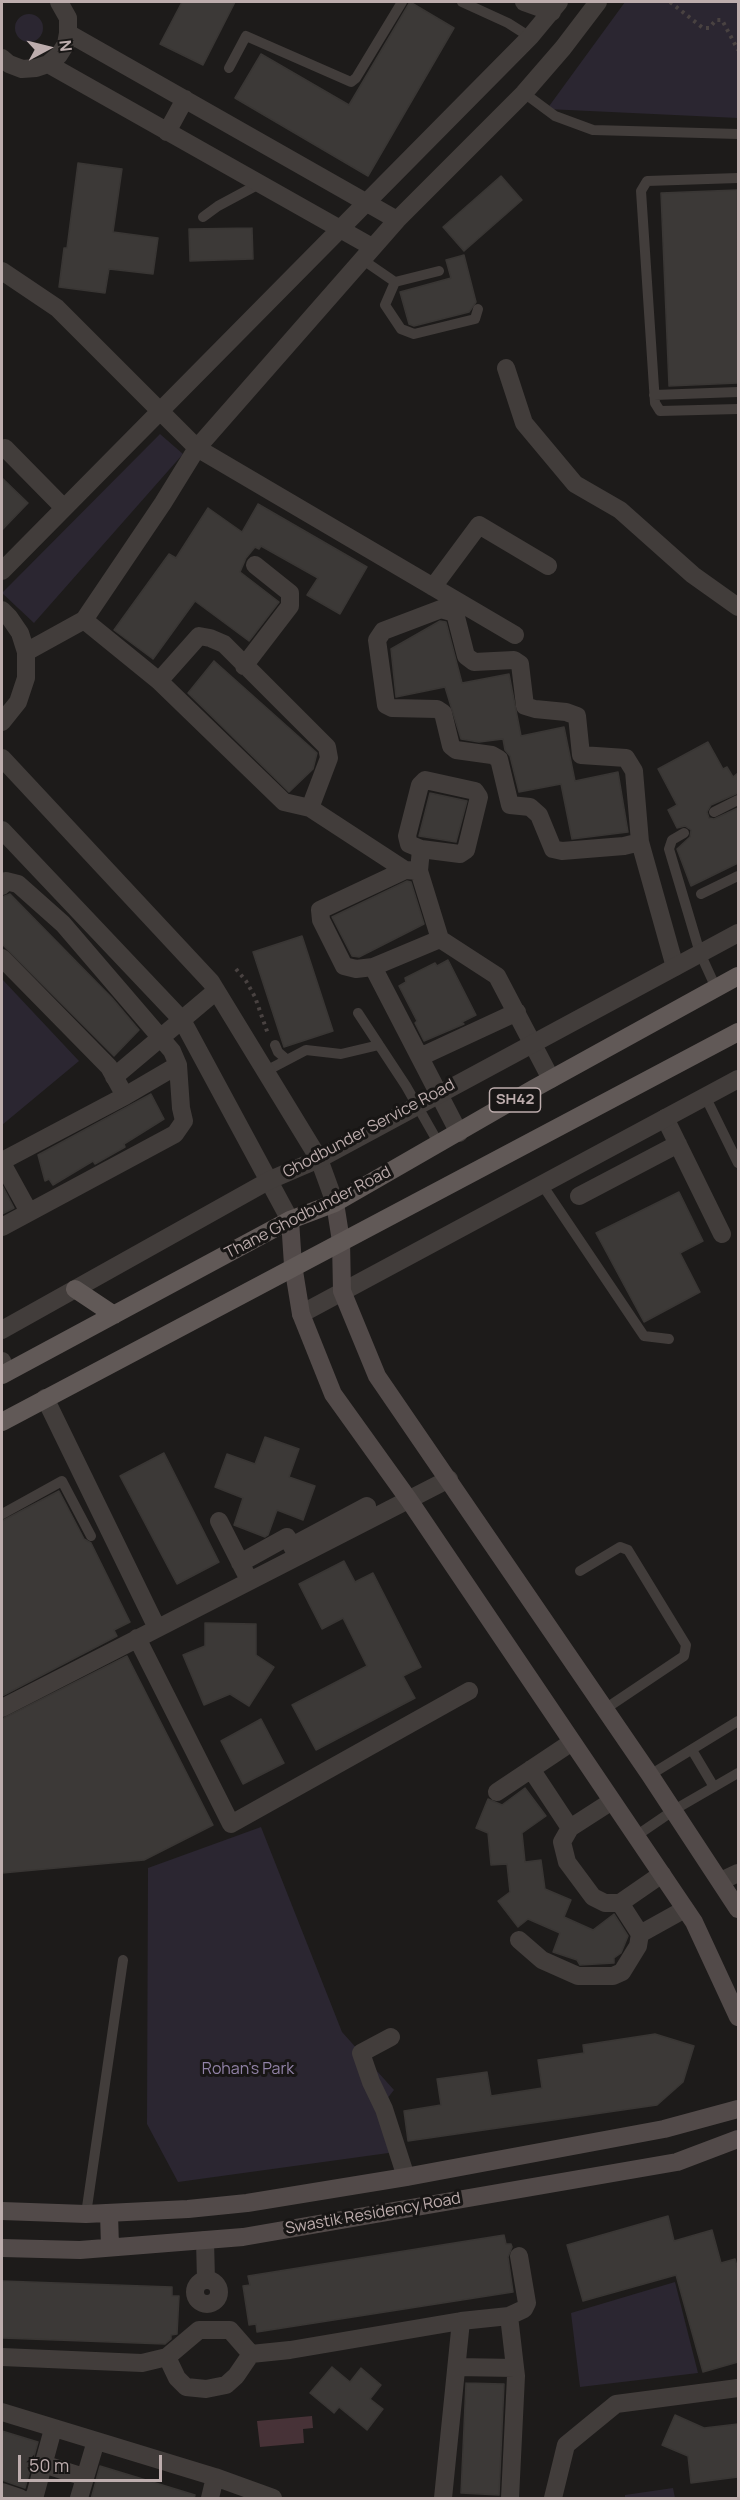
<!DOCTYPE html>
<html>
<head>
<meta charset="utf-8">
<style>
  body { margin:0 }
  #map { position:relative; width:740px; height:2500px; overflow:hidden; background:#1d1b1a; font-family:Manrope,sans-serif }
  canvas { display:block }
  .frame { position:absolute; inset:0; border:3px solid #bdadad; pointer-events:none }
  .north { position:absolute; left:18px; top:18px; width:60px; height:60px; -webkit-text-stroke:4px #181615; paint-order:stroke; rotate:83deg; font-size:16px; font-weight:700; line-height:24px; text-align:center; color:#bdadad }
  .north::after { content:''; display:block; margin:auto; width:21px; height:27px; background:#bdadad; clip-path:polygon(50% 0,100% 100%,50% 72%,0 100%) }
  .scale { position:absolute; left:18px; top:2455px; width:144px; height:27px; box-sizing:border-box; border:3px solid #bdadad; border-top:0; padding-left:8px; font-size:18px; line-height:21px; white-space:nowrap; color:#bdadad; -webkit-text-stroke:4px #181615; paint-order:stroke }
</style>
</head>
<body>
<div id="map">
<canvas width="740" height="2500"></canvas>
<div class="frame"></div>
<div class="north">N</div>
<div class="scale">50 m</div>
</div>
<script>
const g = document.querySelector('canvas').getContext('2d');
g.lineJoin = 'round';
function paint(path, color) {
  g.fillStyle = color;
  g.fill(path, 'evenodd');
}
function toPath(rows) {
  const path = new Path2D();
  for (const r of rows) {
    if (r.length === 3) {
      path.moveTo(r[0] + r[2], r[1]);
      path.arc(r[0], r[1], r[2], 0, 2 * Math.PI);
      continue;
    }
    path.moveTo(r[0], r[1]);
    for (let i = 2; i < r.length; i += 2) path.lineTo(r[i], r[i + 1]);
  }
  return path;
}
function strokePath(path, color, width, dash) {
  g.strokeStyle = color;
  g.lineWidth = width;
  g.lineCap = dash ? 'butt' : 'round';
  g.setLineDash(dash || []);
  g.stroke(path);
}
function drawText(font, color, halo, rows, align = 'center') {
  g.font = font + ' Manrope,sans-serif';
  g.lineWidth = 6;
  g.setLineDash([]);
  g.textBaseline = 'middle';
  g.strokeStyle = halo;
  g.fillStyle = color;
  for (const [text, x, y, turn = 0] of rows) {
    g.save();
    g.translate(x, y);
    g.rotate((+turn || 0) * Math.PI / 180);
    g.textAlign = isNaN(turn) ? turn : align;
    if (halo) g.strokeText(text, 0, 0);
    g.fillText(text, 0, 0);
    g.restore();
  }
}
const green = toPath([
  [625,2,738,2,738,118,547,109],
  [29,28,14],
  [160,434,183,454,34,623,2,593],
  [2,979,79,1061,2,1125],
  [261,1827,342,2032,394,2090,382,2105,403,2151,178,2182,147,2124,148,1868],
  [675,2282,698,2373,580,2387,571,2313],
  [673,2488,675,2498,625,2498,625,2495]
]);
const water = toPath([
  [312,2416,313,2428,303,2429,304,2443,260,2447,257,2421]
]);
const building = toPath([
  [182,2,235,2,203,65,160,44,182,2],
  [410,2,454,28,368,176,235,98,261,54,349,105,410,2],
  [78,163,122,169,113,232,158,238,153,274,109,269,105,293,59,287,64,248,67,248,78,163],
  [501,176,522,200,464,251,443,227,501,176],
  [737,190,738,383,669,386,661,193,737,190],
  [252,228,253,259,190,261,189,229,252,228],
  [464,255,476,302,469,312,414,326,409,324,400,292,451,278,446,260,464,255],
  [2,478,28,503,2,530,2,478],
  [258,504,367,567,340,614,307,595,318,578,261,546,259,549,255,547,246,558,240,572,279,602,249,641,195,601,153,659,114,630,169,554,176,558,208,508,242,532,258,504],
  [440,621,446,622,462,683,509,674,521,736,564,727,575,781,618,772,628,832,572,839,561,784,519,792,510,756,505,750,503,739,479,742,461,739,445,687,396,697,391,649,440,621],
  [214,661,317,753,313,769,289,792,188,693,214,661],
  [708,742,723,769,727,767,733,777,738,773,738,793,711,805,707,812,709,818,714,819,738,808,738,863,691,886,677,849,690,837,691,830,685,826,677,828,668,810,677,805,658,769,708,742],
  [430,793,467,801,456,842,419,836,430,793],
  [407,881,411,882,424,924,359,957,352,956,332,917,407,881],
  [10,894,112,998,139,1030,114,1056,2,944,2,897,10,894],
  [302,936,333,1031,284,1047,253,952,302,936],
  [448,960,476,1015,462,1022,464,1024,424,1041,415,1023,417,1021,399,986,406,982,405,978,435,963,437,966,448,960],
  [151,1094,164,1119,124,1144,125,1147,95,1164,93,1161,53,1185,49,1179,45,1181,38,1155,151,1094],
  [2,1185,14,1208,2,1214,2,1185],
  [679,1192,703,1241,680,1253,700,1292,644,1322,596,1233,679,1192],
  [265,1437,299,1449,289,1477,315,1486,303,1520,277,1510,268,1535,265,1537,234,1525,243,1498,215,1487,227,1454,255,1464,265,1437],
  [164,1453,219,1562,177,1584,120,1476,164,1453],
  [59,1491,84,1539,91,1543,130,1622,114,1630,117,1636,2,1696,2,1521,59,1491],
  [344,1561,355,1582,373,1573,421,1667,403,1676,415,1698,316,1750,292,1705,367,1666,343,1618,322,1629,299,1584,344,1561],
  [205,1623,256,1624,256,1655,274,1667,249,1706,230,1694,204,1705,183,1655,205,1646,205,1623],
  [127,1656,213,1825,144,1860,2,1873,2,1719,127,1656],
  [261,1719,284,1763,243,1784,221,1741,261,1719],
  [525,1788,546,1816,522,1833,525,1862,541,1860,545,1889,571,1900,564,1917,593,1930,614,1914,628,1936,621,1953,614,1958,614,1963,580,1965,577,1960,553,1952,560,1933,528,1919,518,1927,498,1901,510,1892,507,1864,491,1865,488,1833,476,1828,488,1799,502,1805,525,1788],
  [655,2034,694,2046,683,2082,657,2105,408,2141,404,2111,441,2105,437,2079,487,2072,491,2096,542,2088,538,2060,584,2053,583,2045,655,2034],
  [668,2216,674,2241,712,2230,721,2263,735,2259,738,2270,738,2362,703,2372,676,2275,583,2301,567,2245,668,2216],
  [504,2235,506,2244,511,2244,512,2247,508,2257,513,2292,257,2332,256,2324,249,2325,243,2286,250,2285,248,2276,504,2235],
  [2,2281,172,2287,172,2296,179,2296,177,2334,171,2335,171,2339,165,2344,2,2338,2,2281],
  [332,2367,350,2382,361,2368,381,2385,370,2399,383,2409,367,2430,339,2407,334,2413,310,2393,332,2367],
  [466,2383,504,2384,499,2495,461,2493,466,2383],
  [675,2415,704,2428,738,2424,738,2477,691,2483,688,2456,662,2445,675,2415],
  [2,2431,38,2442,25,2488,2,2480,2,2431],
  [100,2466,195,2495,194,2499,91,2499,100,2466]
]);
const path = toPath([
  [670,2,703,28,709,28,716,20,722,20,738,50],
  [236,969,246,981,255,997,268,1034]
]);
const service = toPath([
  [462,2,508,23,530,37],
  [229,68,246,36,351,82,356,78,402,2],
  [524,93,555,116,593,130,738,134],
  [738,178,647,181,641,191,655,403,660,411,738,409],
  [203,217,218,206,259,184],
  [363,260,395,282,385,305,401,329,414,334,475,319,478,309],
  [395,282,439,271],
  [654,395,738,392],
  [714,812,738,800],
  [684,833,672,840,669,849,700,953,716,988],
  [701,894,738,876],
  [358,1013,406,1086,439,1144],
  [275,1045,278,1052,286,1059],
  [266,1071,306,1050,341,1054,379,1045],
  [705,1096,738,1163],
  [541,1183,644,1336,669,1339],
  [2,1514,62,1481,91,1536],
  [580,1571,620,1547,628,1550,686,1645,684,1656,605,1709],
  [692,1750,714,1787],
  [650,1775,738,1721],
  [636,1836,674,1810,738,1773],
  [86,2214,123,1960]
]);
const minor = toPath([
  [524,2,552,12],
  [68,33,397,220],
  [2,58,9,64,22,69,36,68,48,64,59,55,66,44,68,33,68,18,59,2],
  [48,64,372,247],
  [167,132,185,99],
  [2,271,57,308,197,448,515,635],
  [506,368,524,423,575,484,620,510,693,575,738,607],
  [5,448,64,508],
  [2,571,530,37,559,2],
  [433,587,479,525,548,566],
  [2,610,9,617,20,633,26,652,26,678,18,702,2,722],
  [84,620,159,681,284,802,310,808,405,870,419,871,421,849,409,844,407,836,420,785,425,780,475,791,479,797,466,850,460,854,421,849],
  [26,652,84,620,163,503,197,448,397,220,524,93,563,48,598,2],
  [244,666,290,606,290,593,255,565],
  [159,681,199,636,210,638,224,644,327,747,329,758,310,808],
  [2,758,211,982,319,1159,335,1203],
  [2,830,182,1020,290,1220],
  [640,842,624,846,562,851,553,849,539,815,530,807,510,805,499,759,492,755,456,750,451,746,443,713,437,709,392,708,386,705,377,640,383,631,441,609,455,613,466,656,474,662,514,660,520,664,525,706,535,709,566,712,577,716,581,755,626,758,634,771,640,842,675,967],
  [405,870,320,910,321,920,344,966,356,969,373,967,459,1133],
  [419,871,440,939],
  [2,886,6,881,18,884,63,924,172,1051,178,1065,181,1108,184,1121,175,1134,2,1227],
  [2,958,109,1067,125,1096,2,1161],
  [373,967,440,939,497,976,551,1079],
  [420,1057,517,1012],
  [114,1077,216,991],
  [125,1096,178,1065],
  [665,1118,722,1234],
  [2,1163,29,1212],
  [579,1196,678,1144],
  [2,1361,7,1372],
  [45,1398,157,1628],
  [219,1521,246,1574],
  [292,1546,367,1506],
  [240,1563,287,1537,294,1550],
  [137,1638,231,1824,469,1691],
  [2,1708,449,1479],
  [531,1769,570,1828,562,1842,567,1862,593,1897,605,1903,620,1903,640,1934],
  [497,1792,572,1742],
  [570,1828,612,1801],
  [721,1881,738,1873],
  [620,1903,662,1874],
  [519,1940,542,1960,578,1976,613,1976,622,1972,638,1946,640,1934,685,1909],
  [391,2037,361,2053,371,2082,384,2109,406,2177],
  [205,2240,206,2280],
  [207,2292,12],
  [509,2316,516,2376,510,2498],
  [2,2357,142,2363,167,2357,199,2330,230,2330,251,2354,290,2350,461,2321,509,2316,524,2309,527,2303,519,2256],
  [167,2357,177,2378,186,2387,206,2389,226,2385,236,2376,251,2354],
  [457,2367,515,2368],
  [2,2412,215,2477,273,2498],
  [43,2464,84,2477],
  [2,2492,20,2498],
  [32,2498,35,2495,53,2429],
  [79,2498,96,2441],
  [210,2498,215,2477],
  [443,2498,461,2321],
  [553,2498,566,2445,616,2404,738,2388]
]);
const tertiary = toPath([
  [301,1314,738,1079],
  [2,1330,270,1180,319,1159,738,933]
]);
const secondary = toPath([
  [335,1203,341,1241,342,1291,377,1376,650,1775,738,1909],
  [290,1220,293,1265,301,1314,333,1394,409,1500,694,1922,738,2017],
  [2,2211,86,2214,188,2209,247,2203,406,2177,664,2129,738,2109],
  [109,2213,110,2247],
  [2,2248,80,2250,243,2237,677,2162,738,2139]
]);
const primary = toPath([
  [75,1289,114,1315],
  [2,1375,290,1220,335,1203,533,1089,738,976],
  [2,1422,738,1032]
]);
const shields = [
  [515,1100,51]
];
const shieldNames = [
  ["SH42",515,1100]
];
const streetNames = [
  ["Ghodbunder Service Road",369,1129,-28],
  ["Thane Ghodbunder Road",308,1213,-27],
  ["Swastik Residency Road",373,2214,-10]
];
const parkNames = [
  ["Rohan's Park",248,2070]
];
paint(green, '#2b2631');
paint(water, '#473237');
paint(building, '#3c3937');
strokePath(building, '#393634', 1.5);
strokePath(path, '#494241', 4, [3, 4.5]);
strokePath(service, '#423d3b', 10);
strokePath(minor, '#423d3b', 18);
strokePath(tertiary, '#423d3b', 18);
strokePath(secondary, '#524a49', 18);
strokePath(primary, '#615957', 18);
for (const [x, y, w] of shields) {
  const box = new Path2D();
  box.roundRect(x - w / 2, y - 12, w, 24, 4.5);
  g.fillStyle = '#181615';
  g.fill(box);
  strokePath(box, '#bdadad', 1.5);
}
drawText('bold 15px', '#bdadad', null, shieldNames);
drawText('16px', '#bdadad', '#181615', streetNames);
drawText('16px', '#9283a8', '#181615', parkNames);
</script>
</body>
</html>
